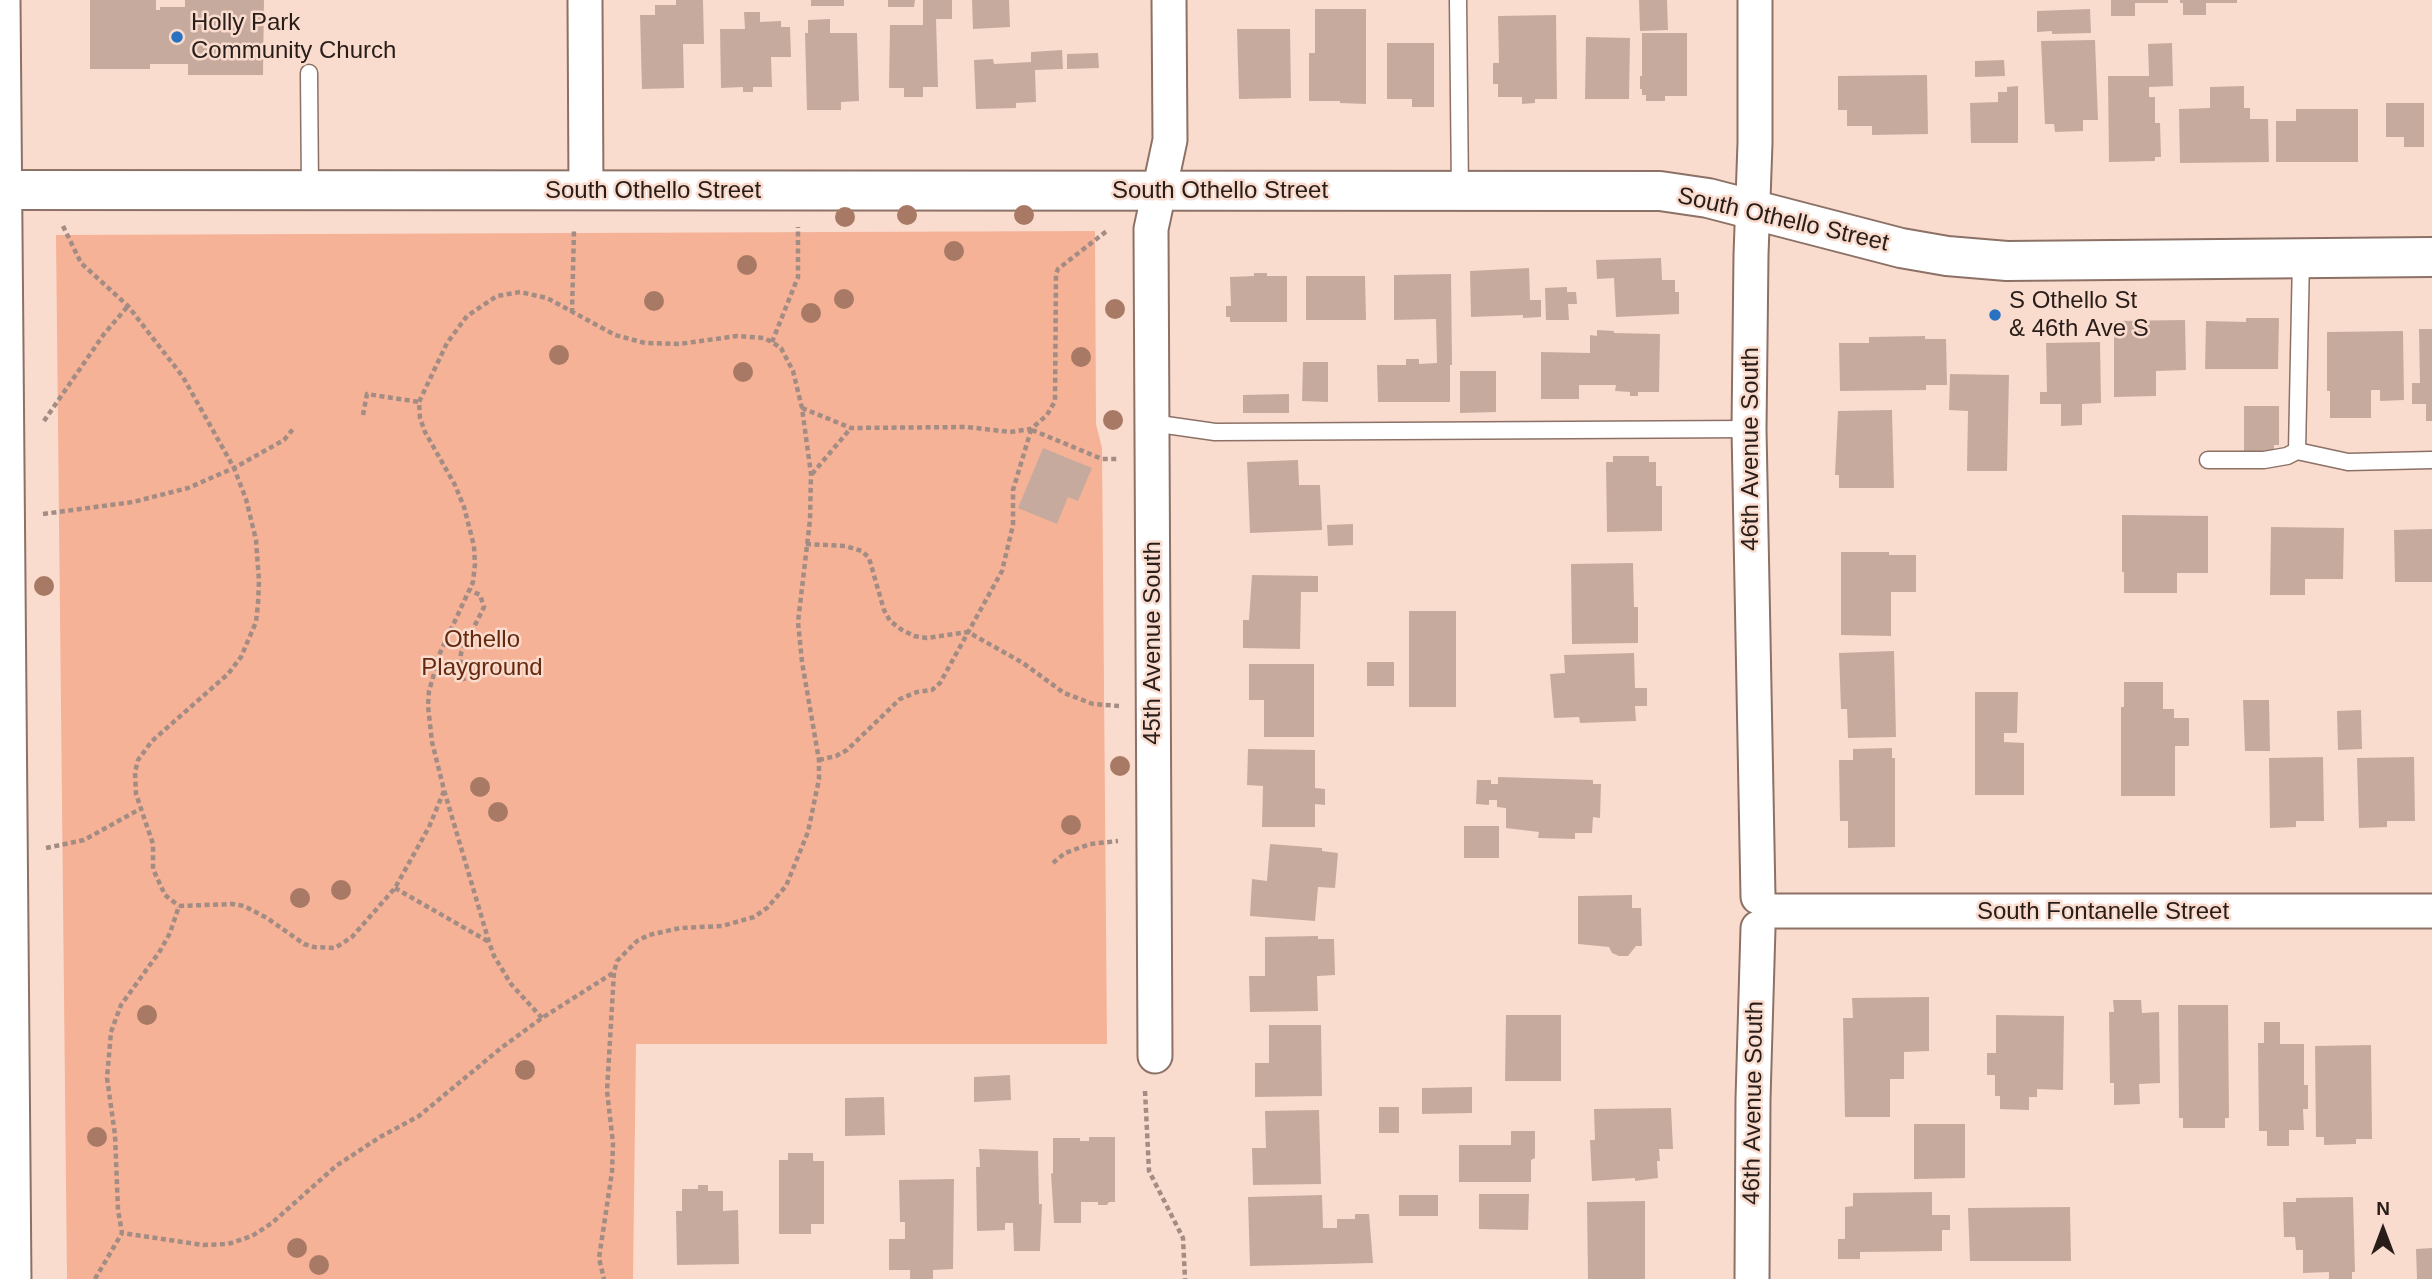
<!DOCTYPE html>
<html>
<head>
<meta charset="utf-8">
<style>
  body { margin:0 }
  #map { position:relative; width:2432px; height:1279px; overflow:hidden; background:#fadccf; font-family:Arial,sans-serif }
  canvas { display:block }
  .north { position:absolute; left:2348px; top:1195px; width:70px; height:70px; -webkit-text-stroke:5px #fadccf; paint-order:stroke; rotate:0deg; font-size:19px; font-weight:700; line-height:28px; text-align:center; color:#281d19 }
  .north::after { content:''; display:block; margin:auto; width:24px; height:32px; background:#281d19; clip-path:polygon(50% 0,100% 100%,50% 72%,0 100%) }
</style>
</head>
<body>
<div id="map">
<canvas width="2432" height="1279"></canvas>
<div class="north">N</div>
</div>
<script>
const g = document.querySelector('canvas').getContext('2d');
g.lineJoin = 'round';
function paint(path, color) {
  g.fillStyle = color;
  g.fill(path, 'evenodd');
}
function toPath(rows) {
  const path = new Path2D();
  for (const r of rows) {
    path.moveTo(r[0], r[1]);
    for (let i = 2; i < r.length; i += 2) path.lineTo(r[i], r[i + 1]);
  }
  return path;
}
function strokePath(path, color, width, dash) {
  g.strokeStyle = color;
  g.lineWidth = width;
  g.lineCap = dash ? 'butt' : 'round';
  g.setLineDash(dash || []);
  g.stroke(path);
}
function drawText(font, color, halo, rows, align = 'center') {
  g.font = font + ' Arial,sans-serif';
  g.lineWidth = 5;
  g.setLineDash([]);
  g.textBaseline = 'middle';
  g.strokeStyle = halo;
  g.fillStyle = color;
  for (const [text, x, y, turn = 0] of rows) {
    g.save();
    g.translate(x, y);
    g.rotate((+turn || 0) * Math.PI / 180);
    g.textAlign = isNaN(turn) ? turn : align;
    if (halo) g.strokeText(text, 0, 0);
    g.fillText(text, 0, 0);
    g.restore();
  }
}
const green = toPath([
  [1095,231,1096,424,1102,448,1107,1044,636,1044,633,1279,67,1279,56,235]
]);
const building = toPath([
  [90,0,156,0,156,10,160,10,160,7,185,7,185,0,264,0,263,75,188,75,188,64,150,64,150,69,90,69],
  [676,0,703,0,704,44,683,44,684,88,642,89,640,15,655,15,655,5,676,5],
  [811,0,844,0,844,6,811,6],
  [888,0,915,0,914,7,888,7],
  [923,0,952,0,952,19,936,19,938,87,923,87,923,97,904,97,904,88,889,88,890,25,923,25],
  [972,0,1009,0,1010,27,973,29],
  [1639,0,1667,0,1668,30,1640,31],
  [2111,0,2168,0,2168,3,2135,3,2135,16,2111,16],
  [2180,0,2237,0,2237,3,2206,3,2206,15,2183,15,2183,3,2180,3],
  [1315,9,1366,9,1366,104,1340,103,1340,101,1309,101,1309,53,1315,53],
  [2090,9,2091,33,2052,34,2052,31,2037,32,2037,11],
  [744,12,760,12,760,22,781,21,781,27,790,27,791,57,771,57,772,87,753,87,753,92,743,92,743,87,721,88,720,29,745,29],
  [1556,15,1557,99,1535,99,1535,103,1522,104,1522,97,1498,97,1498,84,1493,84,1493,63,1499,63,1498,16],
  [830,19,830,33,857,33,859,101,841,102,841,110,807,110,805,33,808,33,808,20],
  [1237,29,1290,29,1291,98,1239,99],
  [1642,33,1687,33,1687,96,1665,96,1665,101,1646,101,1646,95,1642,95,1642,89,1640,89,1640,76,1642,76],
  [1586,37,1630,38,1629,99,1585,99],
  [2095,40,2098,120,2083,120,2083,131,2055,132,2054,124,2045,124,2041,41],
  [1387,43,1434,43,1434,107,1412,107,1412,99,1387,99],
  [2172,43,2173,86,2149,87,2149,97,2155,97,2155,123,2160,123,2161,157,2155,157,2155,161,2109,162,2108,76,2149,76,2148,44],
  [1062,50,1063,69,1035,70,1036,102,1016,103,1016,108,976,109,974,60,993,59,994,64,1031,62,1031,52],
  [1098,53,1099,68,1067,69,1067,54],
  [2004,60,2005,76,1975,77,1975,61],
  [1927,75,1928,134,1872,135,1872,126,1847,126,1847,110,1838,110,1838,76],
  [2018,86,2018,143,1971,143,1970,103,1998,102,1998,92,2007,92,2007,87],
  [2244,86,2244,108,2250,108,2250,119,2268,119,2269,162,2180,163,2179,109,2210,108,2210,87],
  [2386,103,2424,103,2424,147,2404,147,2404,137,2386,137],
  [2296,109,2358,109,2358,162,2276,162,2276,121,2296,121],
  [1661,258,1662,280,1675,280,1675,292,1679,292,1679,314,1616,317,1614,278,1597,279,1596,260],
  [1529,268,1530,300,1541,300,1541,317,1523,318,1523,315,1471,317,1470,271],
  [1254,273,1267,273,1267,276,1287,276,1287,322,1230,322,1230,317,1226,317,1226,306,1231,306,1230,277,1254,276],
  [1451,274,1452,365,1450,365,1450,402,1378,402,1377,365,1406,365,1406,359,1419,359,1419,364,1437,363,1436,319,1394,320,1394,275],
  [1306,276,1365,276,1366,320,1306,320],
  [1567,287,1567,292,1576,292,1577,304,1568,304,1569,320,1546,320,1545,288],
  [2246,318,2279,318,2278,369,2205,369,2206,321,2246,322],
  [2185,320,2186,370,2156,371,2156,396,2114,397,2114,321],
  [2419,329,2432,329,2432,421,2426,421,2426,404,2412,404,2412,383,2420,383],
  [1597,330,1614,331,1614,333,1660,334,1659,392,1638,392,1638,396,1630,396,1630,392,1615,391,1616,385,1579,385,1579,399,1541,399,1541,352,1590,353,1590,335,1597,336],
  [2403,331,2404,400,2380,401,2380,390,2371,390,2371,418,2330,418,2330,391,2327,391,2327,332],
  [1925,336,1925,339,1946,339,1947,385,1926,385,1926,390,1840,391,1839,343,1869,343,1869,337],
  [2100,342,2101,403,2082,404,2082,425,2061,426,2061,404,2040,404,2040,392,2047,392,2046,343],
  [1303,362,1328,362,1328,402,1302,401],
  [1460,371,1496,371,1496,412,1460,413],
  [1950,374,2009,375,2007,471,1967,471,1968,411,1949,410],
  [1289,394,1289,413,1243,413,1243,395],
  [2244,406,2279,406,2279,445,2274,445,2274,452,2244,452],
  [1892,410,1894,488,1839,488,1839,475,1835,475,1838,411],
  [1043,448,1092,468,1078,501,1068,497,1057,524,1018,508],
  [1613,456,1649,456,1649,462,1656,462,1656,486,1662,486,1662,531,1607,532,1606,462,1613,462],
  [1298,460,1299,485,1320,485,1322,530,1250,533,1247,462],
  [2122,515,2208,516,2208,573,2177,573,2177,593,2124,593,2124,572,2122,572],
  [1353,524,1353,545,1328,546,1327,525],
  [2271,527,2344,528,2343,579,2305,579,2305,595,2270,595],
  [2432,529,2432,582,2395,582,2394,530],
  [1841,552,1889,552,1889,555,1916,555,1916,592,1891,592,1891,636,1841,635],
  [1633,563,1634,607,1638,607,1638,643,1572,644,1571,564],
  [1252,575,1318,576,1318,592,1301,592,1300,649,1243,648,1243,620,1249,620],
  [1409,611,1456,611,1456,707,1409,707],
  [1894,651,1896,737,1848,738,1847,709,1841,709,1839,653],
  [1634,653,1635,688,1647,688,1647,706,1635,706,1636,721,1580,723,1579,717,1554,718,1550,674,1565,673,1564,655],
  [1367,662,1394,662,1394,686,1367,686],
  [1249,664,1314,664,1314,737,1264,737,1264,700,1249,700],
  [2124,682,2163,682,2163,709,2174,709,2174,718,2189,718,2189,746,2175,746,2175,796,2121,796,2121,707,2124,707],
  [1975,692,2018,692,2017,733,2004,733,2004,742,2024,743,2024,795,1975,795],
  [2243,700,2269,700,2270,751,2245,751],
  [2361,710,2362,749,2338,750,2337,711],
  [1892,748,1892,758,1895,758,1895,847,1848,848,1848,821,1840,821,1839,760,1853,760,1853,749],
  [1248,749,1315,750,1315,788,1325,789,1325,805,1315,804,1315,827,1262,827,1263,786,1247,785],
  [2323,757,2324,821,2296,821,2296,827,2270,828,2269,758],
  [2414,757,2415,821,2387,821,2387,827,2359,828,2357,758],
  [1498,777,1593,780,1593,784,1601,784,1600,818,1593,817,1592,833,1575,833,1575,839,1538,838,1539,832,1506,828,1506,808,1497,807,1497,800,1489,800,1489,805,1476,804,1477,780,1491,780,1491,784,1498,784],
  [1464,826,1499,826,1499,858,1464,858],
  [1270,844,1322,848,1322,851,1338,853,1335,888,1318,887,1315,921,1250,916,1252,879,1267,881],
  [1632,895,1632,908,1641,908,1642,946,1636,946,1628,956,1619,956,1612,953,1609,947,1578,944,1578,896],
  [1318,936,1318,939,1334,939,1335,975,1317,976,1318,1011,1250,1012,1249,976,1265,976,1265,937],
  [1929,997,1929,1051,1904,1052,1904,1079,1890,1079,1890,1117,1845,1117,1843,1018,1853,1018,1852,998],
  [2113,1000,2141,1000,2142,1013,2159,1012,2160,1083,2139,1084,2140,1104,2114,1105,2114,1083,2110,1083,2109,1012,2114,1012],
  [2178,1005,2228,1005,2229,1118,2225,1118,2225,1128,2183,1128,2183,1118,2179,1118],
  [1506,1015,1561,1015,1561,1081,1505,1081],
  [1996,1015,2064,1016,2063,1090,2037,1089,2037,1097,2029,1097,2029,1110,2000,1109,2000,1096,1995,1096,1995,1075,1987,1075,1987,1053,1996,1053],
  [2264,1022,2280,1022,2280,1044,2304,1044,2304,1085,2308,1085,2308,1109,2303,1109,2304,1130,2289,1130,2289,1146,2267,1146,2267,1131,2259,1131,2258,1043,2264,1043],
  [1269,1025,1321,1025,1322,1096,1255,1097,1255,1063,1269,1063],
  [2371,1045,2372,1139,2356,1139,2356,1144,2324,1145,2324,1137,2316,1137,2315,1046],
  [1010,1075,1011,1100,974,1102,974,1077],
  [1472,1087,1472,1113,1422,1114,1422,1088],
  [884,1097,885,1135,845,1136,845,1098],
  [1379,1107,1399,1107,1399,1133,1379,1133],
  [1671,1108,1673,1149,1659,1149,1660,1161,1657,1161,1658,1178,1635,1181,1635,1178,1592,1181,1590,1140,1595,1140,1594,1109],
  [1319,1110,1321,1184,1253,1185,1252,1148,1266,1148,1265,1111],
  [1914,1124,1965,1124,1965,1178,1914,1179],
  [1511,1131,1535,1131,1535,1158,1531,1160,1531,1182,1459,1182,1459,1145,1511,1145],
  [1089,1137,1115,1137,1115,1202,1109,1202,1107,1205,1098,1205,1098,1202,1081,1202,1081,1223,1054,1223,1051,1174,1053,1173,1053,1138,1080,1138,1080,1141,1089,1141],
  [979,1149,1038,1151,1039,1204,1042,1204,1040,1251,1014,1251,1013,1223,1005,1223,1005,1230,977,1231,976,1167,980,1167],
  [788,1153,813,1153,813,1161,824,1161,824,1224,811,1224,811,1234,779,1234,779,1160,788,1160],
  [954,1179,953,1269,933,1270,933,1279,910,1279,910,1270,889,1270,889,1239,905,1239,905,1222,900,1222,899,1180],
  [698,1185,708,1185,708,1191,723,1191,723,1211,738,1210,739,1264,677,1265,676,1211,682,1211,682,1189,698,1189],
  [1932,1192,1932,1215,1950,1215,1950,1230,1942,1230,1942,1251,1860,1252,1860,1259,1838,1259,1838,1239,1845,1239,1845,1207,1853,1206,1853,1193],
  [1479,1194,1529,1194,1528,1230,1479,1229],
  [1322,1195,1323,1228,1337,1228,1337,1219,1355,1219,1355,1214,1369,1214,1373,1263,1250,1266,1248,1197],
  [1399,1195,1438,1195,1438,1216,1399,1216],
  [2353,1197,2355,1272,2352,1272,2352,1279,2329,1279,2329,1272,2303,1273,2303,1250,2296,1250,2295,1237,2284,1237,2283,1202,2296,1202,2296,1198],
  [1645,1201,1645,1279,1588,1279,1587,1202],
  [2070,1207,2071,1261,1970,1261,1968,1208],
  [2432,1248,2432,1279,2417,1279,2416,1249]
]);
const path = toPath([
  [63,226,81,263,128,306,183,377,234,468,246,499,256,540,259,581,258,604,256,622,241,657,228,674,152,741,138,760,135,772,136,794,153,844,153,869,165,895,179,906],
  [572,313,574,229],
  [772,342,798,277,798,227],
  [802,408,851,428,967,427,1010,432,1031,429,1047,415,1055,401,1056,274,1058,269,1108,230],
  [363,415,367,394,419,402],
  [44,421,104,334,128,306],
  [1032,430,1102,459,1118,459],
  [812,474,851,428],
  [43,514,133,502,188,488,234,468,284,440,293,429],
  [806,544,845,546,862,551,869,558,884,610,890,621,902,630,914,636,927,638,968,632,1023,663,1064,693,1093,704,1119,706],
  [464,681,460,667,461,653,484,607,480,595,470,590],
  [819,760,836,756,847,750,900,699,917,692,932,690,940,683,1002,571,1013,525,1013,490,1031,430],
  [444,791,429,827,395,888,352,937,335,948,314,947,304,944,267,918,244,906,232,904,179,906,170,933,160,951,121,1005,111,1032,107,1078,115,1135,118,1210,122,1233,203,1245,228,1244,252,1236,272,1223,336,1166,380,1137,419,1116,501,1048,542,1018,613,973],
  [46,848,84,840,140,809],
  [1053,863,1065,853,1079,848,1090,844,1118,841],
  [395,888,489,942],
  [542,1018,511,984,494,956,489,942,444,790,432,742,428,706,429,691,440,653,473,582,475,564,474,546,464,507,455,485,425,432,420,418,419,402,447,343,467,316,497,296,520,292,547,298,615,335,645,343,679,344,737,336,764,338,772,342,781,348,793,371,802,408,811,474,810,520,798,622,802,662,819,760,819,779,808,832,786,886,767,908,754,917,722,926,680,928,649,935,637,941,617,961,614,972,607,1091,613,1143,612,1172,599,1258,604,1279],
  [1145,1091,1149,1171,1183,1238,1185,1279],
  [95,1279,122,1233]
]);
const service = toPath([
  [1458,0,1460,192],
  [309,73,310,190],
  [2301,258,2297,451,2348,462,2432,460],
  [1152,423,1215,432,1749,429],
  [2208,460,2264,460,2287,456,2297,451]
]);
const minor = toPath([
  [3,0,14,1279],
  [585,0,586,192],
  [1755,0,1755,143,1751,255,1749,429,1758,897],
  [1775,911,2432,911],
  [1155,1056,1151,229,1170,140,1169,0],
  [1752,1279,1753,1099,1758,928]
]);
const tertiary = toPath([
  [0,190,1660,191,1708,198,1901,248,1947,256,2007,261,2432,257]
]);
const trees = [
  [907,215],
  [1024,215],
  [845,217],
  [954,251],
  [747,265],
  [844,299],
  [654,301],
  [1115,309],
  [811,313],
  [559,355],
  [1081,357],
  [743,372],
  [1113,420],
  [44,586],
  [1120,766],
  [480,787],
  [498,812],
  [1071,825],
  [341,890],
  [300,898],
  [147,1015],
  [525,1070],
  [97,1137],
  [297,1248],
  [319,1265]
];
const markers = [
  [177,37,7,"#2972c2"],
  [1995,315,7,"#2972c2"]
];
const poiNames = [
  ["Holly Park",191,23],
  ["Community Church",191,51],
  ["S Othello St",2009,301],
  ["& 46th Ave S",2009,329]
];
const streetNames = [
  ["South Othello Street",653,191],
  ["South Othello Street",1220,191],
  ["South Othello Street",1783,220,13],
  ["46th Avenue South",1751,449,-90],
  ["45th Avenue South",1153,643,-90],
  ["South Fontanelle Street",2103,912],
  ["46th Avenue South",1754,1103,-89]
];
const parkNames = [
  ["Othello",482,640],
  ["Playground",482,668]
];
paint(green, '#f5b297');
paint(building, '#c7aa9e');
strokePath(service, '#8c7166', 19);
strokePath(minor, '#8c7166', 37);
strokePath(tertiary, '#8c7166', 42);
strokePath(path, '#a28c83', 4.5, [5, 3.5]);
strokePath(service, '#fff', 16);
strokePath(minor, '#fff', 33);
strokePath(tertiary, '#fff', 38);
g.fillStyle = '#a87a65';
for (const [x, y] of trees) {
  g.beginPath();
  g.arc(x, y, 10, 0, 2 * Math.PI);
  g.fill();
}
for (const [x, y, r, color] of markers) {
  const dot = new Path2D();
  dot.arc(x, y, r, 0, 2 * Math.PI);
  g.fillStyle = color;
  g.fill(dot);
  strokePath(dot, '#fadccf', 2.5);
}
drawText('24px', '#281d19', '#fadccf', poiNames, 'left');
drawText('24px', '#281d19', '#fadccf', streetNames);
drawText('24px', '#652a0e', '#fadccf', parkNames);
</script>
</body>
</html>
